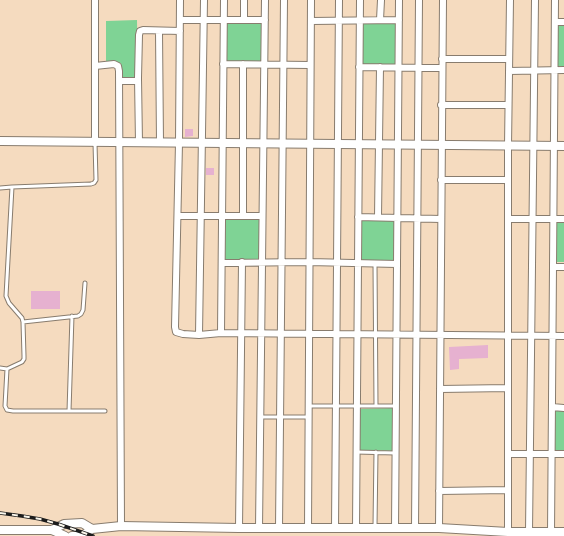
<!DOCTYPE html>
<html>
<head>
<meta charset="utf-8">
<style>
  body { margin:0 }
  canvas { display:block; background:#f5dbbf }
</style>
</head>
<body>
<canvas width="564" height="536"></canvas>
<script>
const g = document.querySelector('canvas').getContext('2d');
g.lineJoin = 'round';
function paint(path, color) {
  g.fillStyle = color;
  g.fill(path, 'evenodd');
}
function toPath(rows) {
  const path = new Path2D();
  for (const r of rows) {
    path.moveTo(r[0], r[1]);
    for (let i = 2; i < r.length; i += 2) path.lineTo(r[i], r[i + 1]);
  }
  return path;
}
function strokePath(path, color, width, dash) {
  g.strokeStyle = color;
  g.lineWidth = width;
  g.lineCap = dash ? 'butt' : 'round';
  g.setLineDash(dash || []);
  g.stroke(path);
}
const green = toPath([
  [137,20,138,78,121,78,121,63,106,63,106,21],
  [226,21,263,21,263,62,226,62],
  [361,23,398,23,397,65,361,65],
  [557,25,564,25,564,66,557,66],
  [261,218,260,261,223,260,223,219],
  [360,219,395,220,394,261,359,261],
  [556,221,564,221,564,262,555,262],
  [395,408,394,451,357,450,357,409],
  [554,409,564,410,564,451,554,451]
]);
const building = toPath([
  [185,129,193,129,193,136,185,137],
  [206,168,214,168,214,175,206,175],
  [31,291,60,291,60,309,31,309],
  [488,345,488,358,459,359,459,369,450,370,449,347]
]);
const service = toPath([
  [12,187,91,184,94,183,96,180,95,143],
  [0,188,12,187,6,296,9,303,22,318,23,322,24,356,24,359,22,362,7,369,0,368],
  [375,264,376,406],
  [23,322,78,316,81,314,83,310,85,283],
  [7,369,5,406,7,410,13,411,105,411],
  [309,406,396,406],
  [69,411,72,316],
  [260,417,308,417],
  [356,452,395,453],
  [375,526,376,452]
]);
const minor = toPath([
  [180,0,179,143,175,327,176,332,183,334,199,335,221,333,564,336],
  [180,20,265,20],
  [244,20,244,0],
  [380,20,381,0],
  [311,21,399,20],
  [555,22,564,22],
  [159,31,160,143],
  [442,59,509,59],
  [223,64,310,65],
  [95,66,114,64,118,66,119,71,121,526],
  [359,67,442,68],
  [509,71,564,70],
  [119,81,138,81],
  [441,105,508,105],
  [95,143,95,0],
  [139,143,138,78,139,35,140,31,143,30,180,31],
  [441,180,508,180],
  [178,216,262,216],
  [243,216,243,64],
  [358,217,441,219],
  [378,217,380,67],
  [508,219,564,219],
  [222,263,309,262,397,264],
  [553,267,564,267],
  [221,333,224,0],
  [199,335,204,0],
  [440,389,508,388],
  [552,407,564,408],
  [508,454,564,454],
  [439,491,508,490],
  [239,528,242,262],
  [259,528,265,0],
  [279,528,284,0],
  [308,528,311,0],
  [335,528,339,0],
  [356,528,360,0],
  [395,528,399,0],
  [415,528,419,0],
  [439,528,443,0],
  [508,532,508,146,510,0],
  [529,532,535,0],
  [551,533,555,0]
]);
const tertiary = toPath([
  [0,141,564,146],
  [0,530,52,530,64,524,82,523,92,529],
  [52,530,65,536],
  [72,536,82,536,92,529,121,526,239,528,439,528,508,532,564,532]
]);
const rail = toPath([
  [0,513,22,516,40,519,58,524,93,536]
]);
paint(green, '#7fd395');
paint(building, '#e6b1d0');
strokePath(service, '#887c6e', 5);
strokePath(minor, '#887c6e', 8);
strokePath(tertiary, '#887c6e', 10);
strokePath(service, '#fff', 3);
strokePath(minor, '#fff', 6);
strokePath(tertiary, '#fff', 8);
strokePath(rail, '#1c1c1c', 3.5);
strokePath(rail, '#fbf7ec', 2, [6]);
</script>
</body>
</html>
